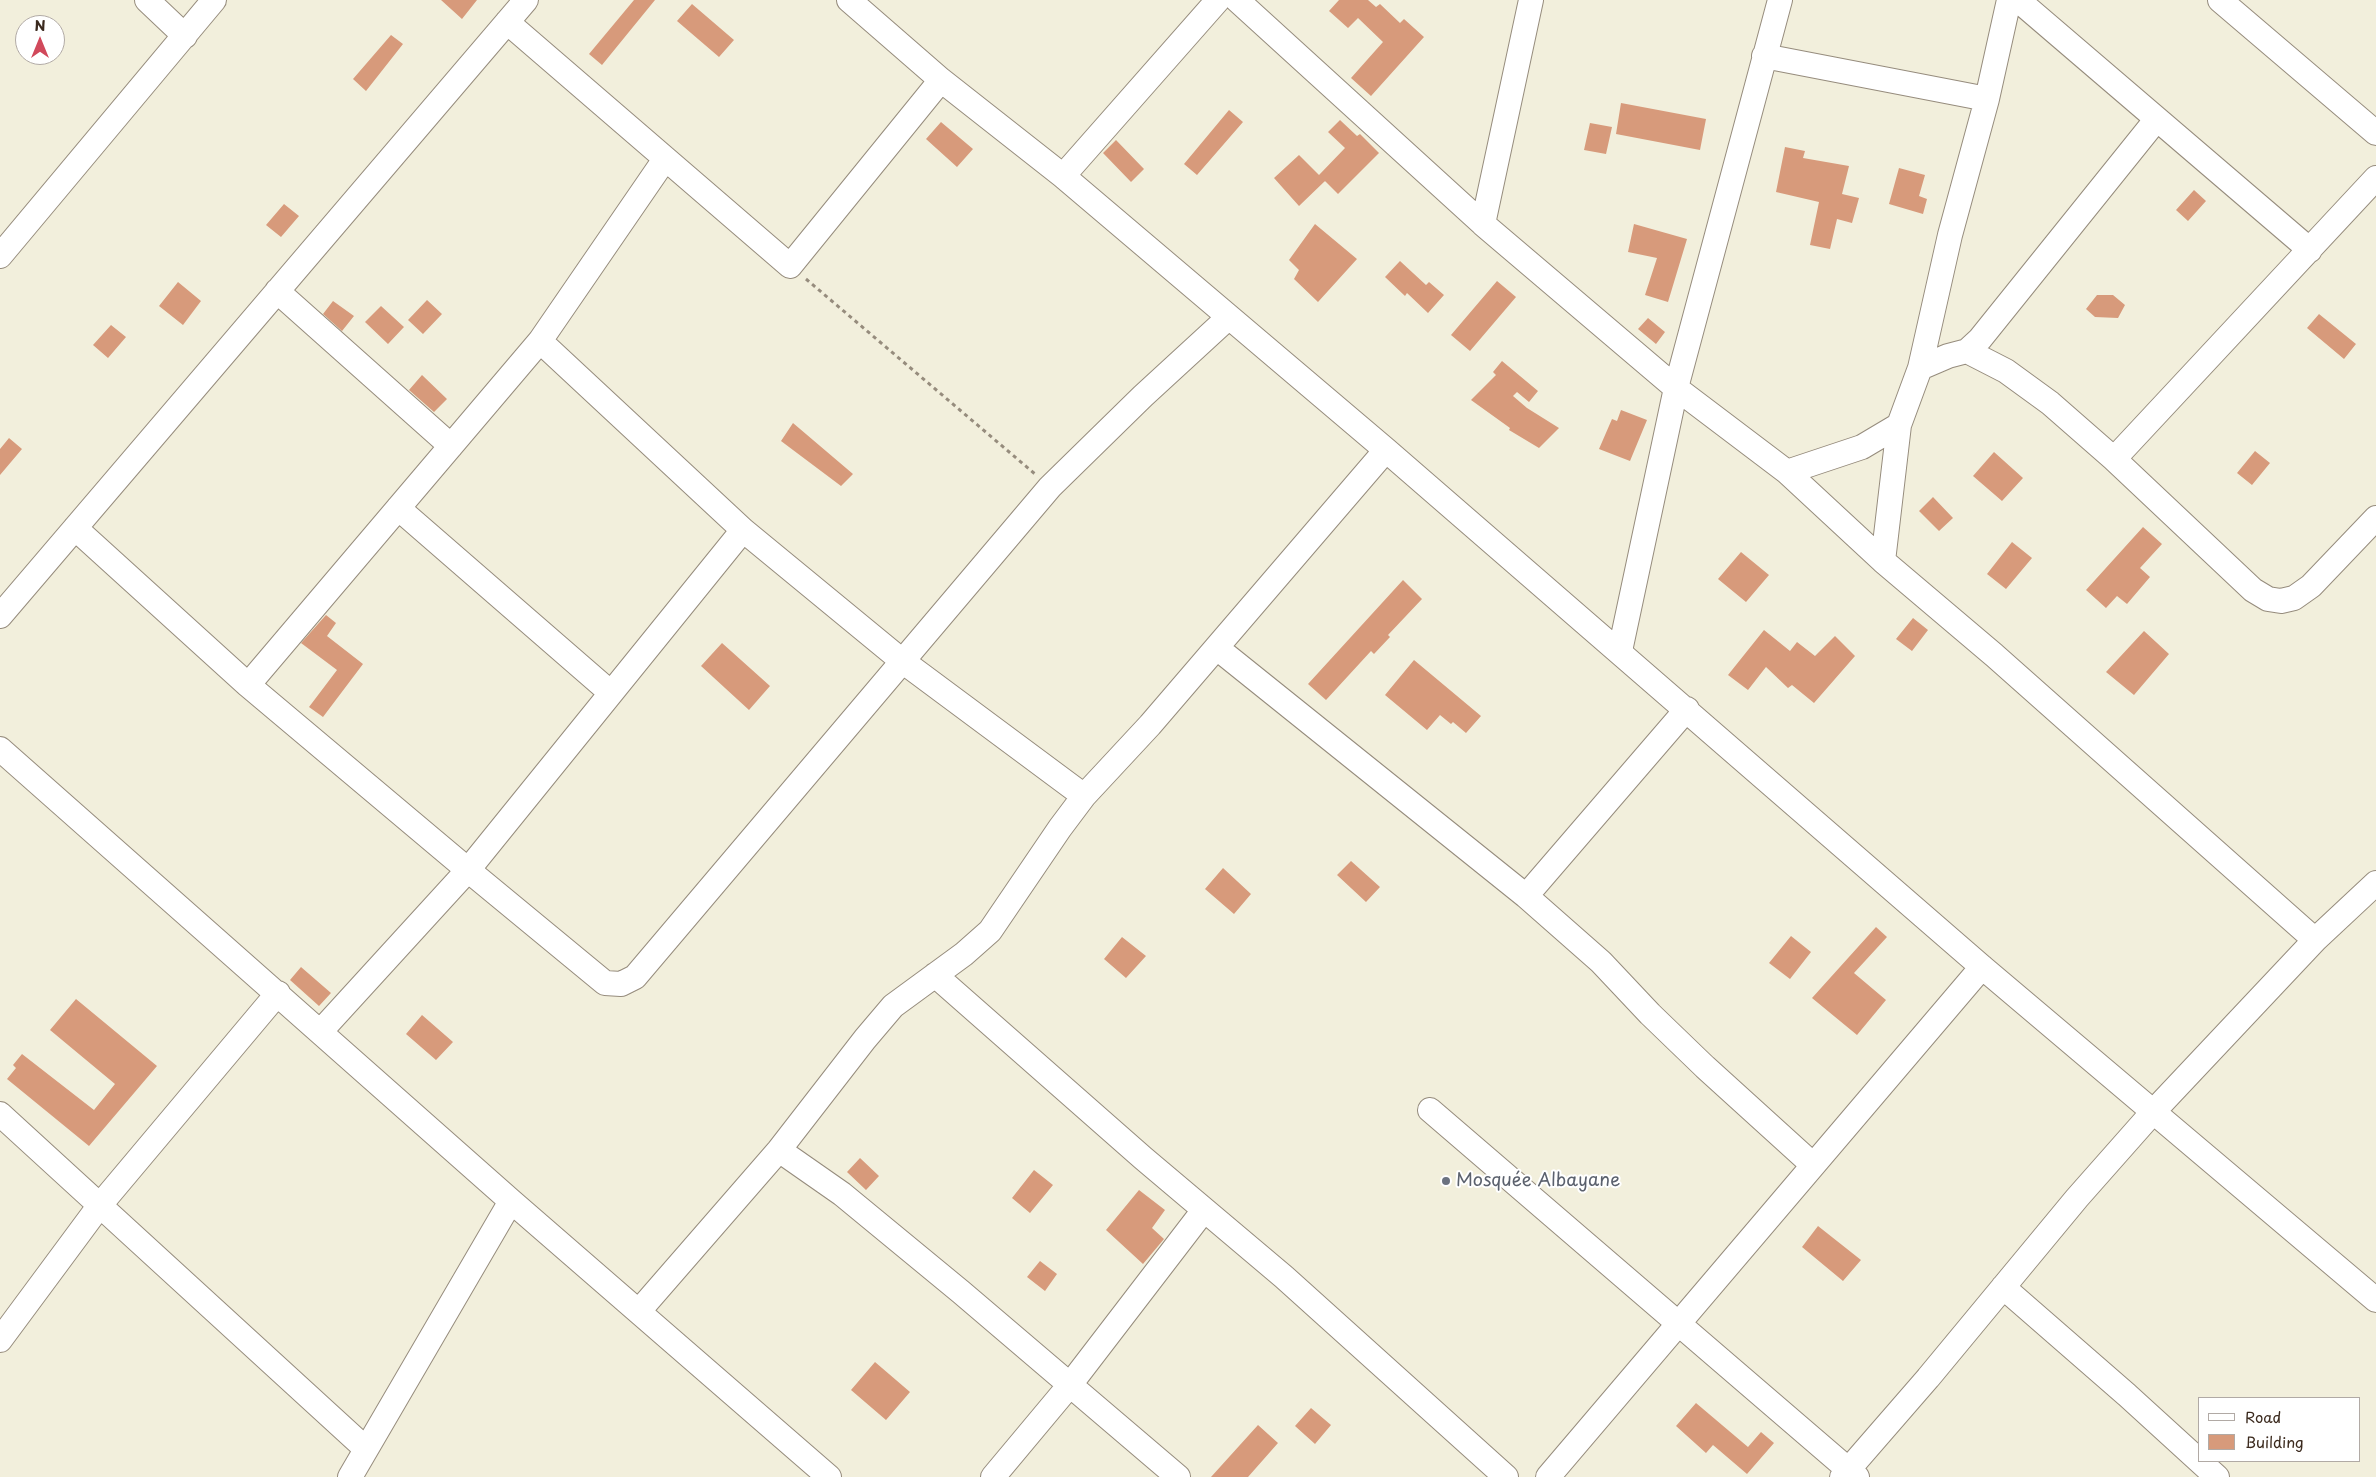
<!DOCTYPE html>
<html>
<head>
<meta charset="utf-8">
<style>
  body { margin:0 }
  #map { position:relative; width:2376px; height:1477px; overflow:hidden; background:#f2efdc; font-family:"Playpen Sans",sans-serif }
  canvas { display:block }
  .legend { position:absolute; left:2198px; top:1397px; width:162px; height:65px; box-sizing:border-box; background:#fff; border:1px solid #b1aaa5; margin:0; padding:6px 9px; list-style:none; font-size:15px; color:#3b2a1e }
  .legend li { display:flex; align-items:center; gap:10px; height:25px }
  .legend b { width:25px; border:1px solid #b1aaa5 }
  .north { position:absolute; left:15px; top:15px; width:50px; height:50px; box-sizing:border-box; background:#fff; border:1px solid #b1aaa5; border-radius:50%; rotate:0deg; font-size:14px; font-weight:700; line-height:20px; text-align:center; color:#3b2a1e }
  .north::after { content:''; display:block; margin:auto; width:18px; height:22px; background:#d1495b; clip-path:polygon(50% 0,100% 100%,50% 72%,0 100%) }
</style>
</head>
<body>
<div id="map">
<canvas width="2376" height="1477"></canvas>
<ul class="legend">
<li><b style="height:6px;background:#fff"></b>Road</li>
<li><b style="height:14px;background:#d79a7b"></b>Building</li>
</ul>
<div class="north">N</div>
</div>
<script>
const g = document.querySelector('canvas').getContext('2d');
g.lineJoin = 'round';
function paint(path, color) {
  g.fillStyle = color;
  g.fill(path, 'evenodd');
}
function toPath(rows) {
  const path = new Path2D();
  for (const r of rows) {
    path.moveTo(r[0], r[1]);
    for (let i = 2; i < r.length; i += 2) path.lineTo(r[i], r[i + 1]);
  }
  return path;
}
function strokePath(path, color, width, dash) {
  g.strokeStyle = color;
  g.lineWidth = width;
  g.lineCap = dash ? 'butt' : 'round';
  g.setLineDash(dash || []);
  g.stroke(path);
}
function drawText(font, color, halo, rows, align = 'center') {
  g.font = font + ' "Playpen Sans",sans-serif';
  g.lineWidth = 4;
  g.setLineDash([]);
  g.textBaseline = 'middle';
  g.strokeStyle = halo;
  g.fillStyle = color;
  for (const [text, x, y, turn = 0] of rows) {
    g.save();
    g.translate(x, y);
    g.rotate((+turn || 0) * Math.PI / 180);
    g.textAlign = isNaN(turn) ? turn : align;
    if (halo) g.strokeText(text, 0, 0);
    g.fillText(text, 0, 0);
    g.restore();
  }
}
const building = toPath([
  [441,0,477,0,462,19],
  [634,0,655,0,602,65,589,54],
  [1339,0,1368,0,1376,7,1380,4,1400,23,1404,19,1424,37,1371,96,1351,78,1383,42,1358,18,1348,28,1329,11],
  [692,4,734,40,719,57,677,21],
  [391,35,403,44,366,91,353,79],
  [1621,103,1706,119,1700,150,1616,134],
  [1229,110,1243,122,1197,175,1184,164],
  [1340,120,1357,136,1360,134,1379,153,1338,194,1319,175,1345,148,1328,132],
  [941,122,973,149,957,167,926,139],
  [1590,123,1612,127,1606,154,1584,150],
  [1116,140,1144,169,1131,182,1103,153],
  [1785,147,1805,151,1803,158,1849,166,1842,194,1859,198,1852,223,1837,219,1830,249,1810,245,1819,202,1776,192],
  [1299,155,1325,181,1299,206,1274,178],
  [1899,168,1925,175,1919,196,1927,199,1923,214,1889,204],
  [2194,190,2206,201,2188,221,2176,210],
  [284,204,299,216,281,237,266,225],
  [1315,224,1357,259,1318,302,1294,279,1299,270,1289,260],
  [1634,224,1687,239,1668,302,1645,295,1657,258,1628,252],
  [1400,261,1426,285,1429,282,1444,295,1428,313,1407,293,1405,296,1385,277],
  [1497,281,1516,297,1470,351,1451,335],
  [178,282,201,301,183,325,159,306],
  [2097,295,2113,295,2125,305,2118,318,2095,317,2086,309],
  [427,300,442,314,423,334,408,320],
  [333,301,354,316,342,331,323,314],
  [381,306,404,327,388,344,365,322],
  [2319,314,2356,344,2344,359,2307,328],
  [1648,318,1665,332,1656,344,1638,329],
  [111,325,126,337,108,358,93,345],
  [1502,361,1538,391,1529,402,1517,392,1513,396,1527,408,1559,428,1539,448,1509,430,1510,428,1471,400,1496,375,1493,372],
  [422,375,447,399,434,412,409,390],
  [1621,410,1647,420,1630,461,1599,449,1612,419,1617,421],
  [793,423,853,474,841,486,781,441],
  [9,438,22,449,0,475,0,449],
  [2255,451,2270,463,2252,485,2237,473],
  [1994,452,2023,478,2002,501,1973,476],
  [1933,497,1953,518,1939,531,1919,511],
  [2143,527,2162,544,2140,568,2150,577,2127,604,2117,596,2106,608,2086,590],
  [2012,542,2032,558,2006,589,1987,574],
  [1741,552,1769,575,1746,602,1718,579],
  [1403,580,1422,599,1388,635,1390,637,1374,654,1371,651,1326,700,1308,684],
  [326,615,336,623,327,636,363,664,323,717,309,707,337,670,301,643],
  [1913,618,1928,630,1912,651,1896,639],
  [1764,630,1790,651,1797,642,1815,656,1835,636,1855,656,1814,703,1792,685,1788,688,1766,667,1748,690,1728,675],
  [2144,631,2169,654,2134,695,2106,672],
  [722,643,770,686,749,710,701,666],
  [1414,660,1481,716,1466,733,1453,722,1451,724,1440,715,1427,730,1385,695],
  [1351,861,1380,887,1366,902,1337,875],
  [1223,868,1251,894,1234,914,1205,889],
  [1876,927,1887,937,1854,973,1886,1000,1857,1035,1812,998],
  [1791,936,1811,952,1790,979,1769,963],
  [1122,937,1146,956,1126,978,1104,959],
  [301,967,331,993,319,1006,290,980],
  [76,999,157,1066,89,1146,7,1079,16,1068,13,1065,22,1054,94,1110,115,1084,50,1030],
  [422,1015,453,1042,436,1060,406,1034],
  [860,1158,879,1176,866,1190,847,1172],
  [1034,1170,1053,1185,1030,1213,1012,1198],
  [1139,1190,1165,1210,1152,1228,1164,1239,1143,1264,1106,1230],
  [1818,1226,1861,1260,1843,1281,1802,1247],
  [1040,1261,1057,1274,1045,1291,1027,1277],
  [875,1362,910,1392,886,1420,851,1390],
  [1696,1403,1748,1447,1761,1432,1774,1443,1747,1474,1713,1445,1706,1453,1676,1426],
  [1311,1408,1331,1425,1315,1444,1295,1426],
  [1258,1425,1278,1443,1248,1477,1211,1477]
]);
const path = toPath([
  [806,279,1035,474]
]);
const minor = toPath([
  [147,0,185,36],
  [849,0,941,80,1063,176,1386,450,1982,967,2376,1300],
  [1237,0,1483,224,1676,388,1787,472,1883,561,1994,655,2315,940],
  [2018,0,2310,250],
  [2220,0,2376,133],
  [507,22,790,266,941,80],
  [1764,56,1987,99],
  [1063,176,1218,0],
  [1483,224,1531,0],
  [0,256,214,0],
  [277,291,451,446],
  [540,341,743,530,901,660,1084,796],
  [1967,351,2006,371,2050,403,2114,459,2253,590,2268,599,2281,601,2294,598,2311,586,2376,518],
  [1920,368,1948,356,1967,351,1980,339,2156,120],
  [2114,459,2376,178],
  [1787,472,1862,447,1899,425],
  [398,508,611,693],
  [75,528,248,685,468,870,605,983,621,984,635,977,1050,487,1143,396,1229,317],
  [1883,561,1899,425,1920,368,1950,235,1987,99,2009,0],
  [0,616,526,0],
  [1217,648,1526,896,1601,962,1650,1014,1705,1067,1813,1165],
  [1620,651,1676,388,1780,0],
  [248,685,540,341,665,159],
  [0,749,511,1201,829,1477],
  [1526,896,1687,709],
  [935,975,1143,1158,1284,1277,1506,1477],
  [320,1032,468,870,743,530],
  [1430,1110,1857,1477],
  [0,1114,366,1449],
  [779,1150,842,1194,961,1292,1178,1477],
  [2003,1287,2127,1395,2217,1477],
  [639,1311,779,1150,865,1039,893,1006,964,954,990,931,1060,828,1084,796,1150,725,1386,450],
  [0,1340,100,1205,278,993],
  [350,1477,511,1201],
  [993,1477,1069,1386,1204,1210],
  [1548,1477,1982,967],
  [1842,1477,1928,1378,2077,1198,2153,1112,2315,940,2376,883]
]);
const markers = [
  [1446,1181,5,"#6b7280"]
];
const worshipNames = [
  ["Mosquée Albayane",1456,1181]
];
paint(building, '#d79a7b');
strokePath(minor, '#968c7d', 26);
strokePath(path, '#968c7d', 3, [4, 4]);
strokePath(minor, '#fff', 24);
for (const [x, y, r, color] of markers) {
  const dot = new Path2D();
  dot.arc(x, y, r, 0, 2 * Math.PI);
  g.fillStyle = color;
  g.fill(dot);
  strokePath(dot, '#fff', 2);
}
drawText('18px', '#5b616d', '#fff', worshipNames, 'left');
</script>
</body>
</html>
